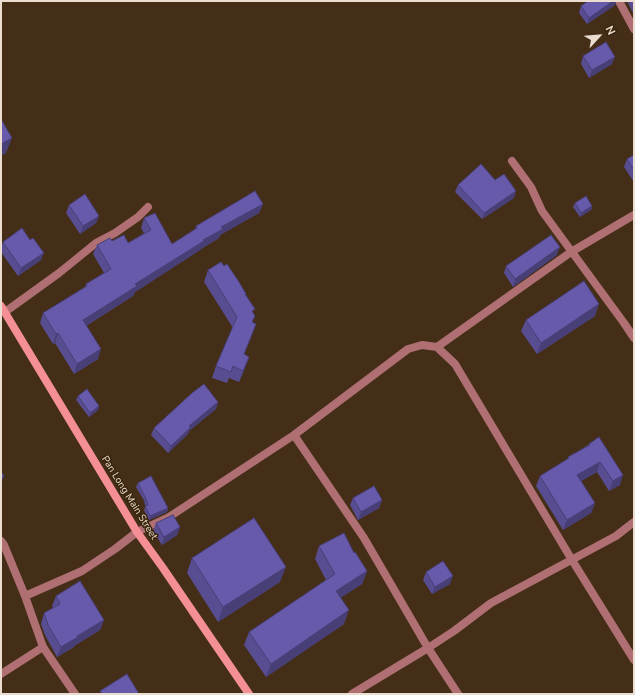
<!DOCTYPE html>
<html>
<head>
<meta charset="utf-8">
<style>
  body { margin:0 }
  #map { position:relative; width:635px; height:695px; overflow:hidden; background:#442e17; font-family:"Nunito Sans",sans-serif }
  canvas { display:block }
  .frame { position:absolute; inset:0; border:2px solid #ebddd0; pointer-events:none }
  .north { position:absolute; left:579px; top:16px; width:40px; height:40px; -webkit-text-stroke:3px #39240c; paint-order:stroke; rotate:64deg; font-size:11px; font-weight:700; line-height:16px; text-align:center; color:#ebddd0 }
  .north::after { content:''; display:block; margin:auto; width:14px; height:18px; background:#ebddd0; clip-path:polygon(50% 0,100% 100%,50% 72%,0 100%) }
</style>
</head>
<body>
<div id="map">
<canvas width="635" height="695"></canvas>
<div class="frame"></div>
<div class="north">N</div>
</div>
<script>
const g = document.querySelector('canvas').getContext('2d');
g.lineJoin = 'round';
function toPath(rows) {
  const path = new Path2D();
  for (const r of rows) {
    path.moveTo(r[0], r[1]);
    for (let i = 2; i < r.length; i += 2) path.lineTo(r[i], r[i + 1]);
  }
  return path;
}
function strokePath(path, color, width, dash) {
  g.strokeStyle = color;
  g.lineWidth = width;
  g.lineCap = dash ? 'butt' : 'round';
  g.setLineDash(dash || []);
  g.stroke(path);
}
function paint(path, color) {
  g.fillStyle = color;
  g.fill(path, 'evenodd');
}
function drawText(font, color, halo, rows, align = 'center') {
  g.font = font + ' "Nunito Sans",sans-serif';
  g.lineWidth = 3;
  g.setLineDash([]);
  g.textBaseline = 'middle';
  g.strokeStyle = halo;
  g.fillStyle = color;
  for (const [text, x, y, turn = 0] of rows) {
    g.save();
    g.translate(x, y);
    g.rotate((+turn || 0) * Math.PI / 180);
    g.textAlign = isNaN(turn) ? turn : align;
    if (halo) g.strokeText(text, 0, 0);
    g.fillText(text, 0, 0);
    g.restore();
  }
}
const lane = toPath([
  [1,674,43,647]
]);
const street = toPath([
  [619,1,634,29],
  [512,161,531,187,542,211,624,323,634,338],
  [5,312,59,273,96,243,115,233,138,217,148,207],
  [437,347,571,252,634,215],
  [294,435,364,538,428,648,458,694],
  [1,541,4,545,25,596,43,647,75,694],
  [25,596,82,571,115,549,137,532,169,517,294,435,408,349,422,345,437,347,455,364,572,560,634,660],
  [352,694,428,648,454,631,491,603,616,536,634,522]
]);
const secondary = toPath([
  [1,306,137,532,163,568,249,694]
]);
const wall = toPath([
  [588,1,616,1,615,5,587,24,579,13,581,6],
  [627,1,634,1,634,15],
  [583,56,612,64,589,78,581,64],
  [634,155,634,182,624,167,627,159],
  [495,180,514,198,482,219,455,192,458,185],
  [575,203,592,206,591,210,580,217,573,207],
  [263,204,259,213,220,235,219,238,201,249,200,250,135,292,133,296,86,326,98,359,74,374,55,343,53,344,40,323,43,313,85,287,86,284,104,273,93,254,97,245,112,241,128,243,144,233,141,228,144,218,172,244,195,230,196,226],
  [69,205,99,216,96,223,80,234,66,213],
  [3,242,41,260,18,276,1,252,1,247],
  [557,255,513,287,504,273,506,266],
  [224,266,246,295,253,313,252,335,244,354,245,368,239,382,229,378,227,383,212,378,216,366,233,328,204,282,208,270],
  [595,316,537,354,521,331,526,320],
  [78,396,99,406,98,410,89,417,76,400],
  [218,402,216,409,189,431,188,434,168,453,151,435,154,428],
  [589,444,620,485,609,491,597,472,581,481,595,503,591,513,563,530,536,486,540,476,568,459,568,457,588,445],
  [138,483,168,508,167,512,149,520,144,510,146,506,144,503,145,502,136,487],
  [353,498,382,500,379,508,358,520,350,505],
  [156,523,180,527,177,535,162,545,153,531],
  [319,546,354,553,367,571,362,584,340,598,344,624,266,677,244,645,249,632,326,580,315,559],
  [192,558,280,582,218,622,187,573],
  [426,572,450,584,432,594,423,580],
  [56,596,104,620,100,630,74,646,74,647,57,657,45,635,41,624,44,613,53,608,52,606]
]);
const shadedWall = toPath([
  [613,1,616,1,615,5,587,24,589,18],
  [615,57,612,64,589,78,592,70],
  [12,138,6,153,1,156,1,144],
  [516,191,514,198,482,219,484,213],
  [263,204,259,213,220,235,219,238,201,249,200,250,135,292,133,296,79,330,83,320,135,284,203,240,221,227],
  [592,206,591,210,580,217,581,213],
  [99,216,96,223,80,234,83,226],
  [560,247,557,255,513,287,515,279],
  [44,253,41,260,18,276,21,268],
  [599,304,595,316,537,354,541,343],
  [58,333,55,343,53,344,56,334],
  [101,349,98,359,74,374,77,364],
  [249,357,245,368,239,382,243,371],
  [218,402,216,409,189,431,188,434,168,453,171,446,189,426],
  [99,406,98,410,89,417,90,413],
  [600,462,597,472,574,485,577,475],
  [623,475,620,485,609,491,613,481],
  [4,476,1,484,1,478],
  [382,500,379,508,358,520,361,512],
  [595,503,591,513,563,530,567,520],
  [168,508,167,512,149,520,150,516],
  [180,527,177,535,162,545,164,537],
  [286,567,280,582,218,622,223,607],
  [367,571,362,584,331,604,336,591],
  [453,576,450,584,432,594,435,587],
  [349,610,344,624,266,677,271,664],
  [104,620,100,630,74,646,74,647,57,657,61,647]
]);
const building = toPath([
  [588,1,613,1,589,18,581,6,588,1],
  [606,42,615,57,592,70,583,56,606,42],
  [1,119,12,138,1,144,1,119],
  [634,155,634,170,627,159,634,155],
  [481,164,495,180,504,174,516,191,484,213,458,185,481,164],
  [255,191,263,204,221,227,223,229,203,240,204,241,135,284,137,286,83,320,101,349,77,364,58,333,56,334,43,313,87,286,86,284,111,269,97,245,110,238,112,241,124,235,128,243,151,230,144,218,155,213,172,244,197,228,196,226,255,191],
  [85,194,99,216,83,226,69,205,85,194],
  [586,196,592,206,581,213,575,203,586,196],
  [22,228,30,240,33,238,44,253,21,268,3,242,22,228],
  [551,235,560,247,515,279,506,266,551,235],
  [221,262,224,266,227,264,239,282,246,294,245,294,255,309,252,311,255,316,252,322,256,324,244,354,249,357,243,371,233,366,231,372,216,366,237,317,208,270,221,262],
  [584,281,599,304,541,343,526,320,584,281],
  [204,384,218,402,189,426,191,427,171,446,154,428,192,393,204,384],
  [87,389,99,406,90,413,78,396,87,389],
  [599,437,623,475,613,481,600,462,577,475,595,503,567,520,540,476,569,458,568,457,590,445,589,444,599,437],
  [1,472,4,476,1,478,1,472],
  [151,476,168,508,150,516,145,506,148,505,146,499,138,483,151,476],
  [374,486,382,500,361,512,353,498,374,486],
  [173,515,180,527,164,537,156,523,173,515],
  [254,518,286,567,223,607,192,558,254,518],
  [344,533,354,553,355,552,367,571,336,591,349,610,271,664,249,632,335,574,319,546,344,533],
  [443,561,453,576,435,587,426,572,443,561],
  [80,581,104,620,77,636,78,637,61,647,48,625,44,613,60,604,56,596,80,581],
  [127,674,139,694,102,694,100,691,127,674]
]);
const streetNames = [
  ["Pan Long Main Street",129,498,58]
];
strokePath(lane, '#af6f73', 8);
strokePath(street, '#af6f73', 8);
strokePath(secondary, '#f58f96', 8);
paint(wall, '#594d92');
paint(shadedWall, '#483f77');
paint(building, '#675aaa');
strokePath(building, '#483f77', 1);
drawText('10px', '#ebddd0', '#39240c', streetNames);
</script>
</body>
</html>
